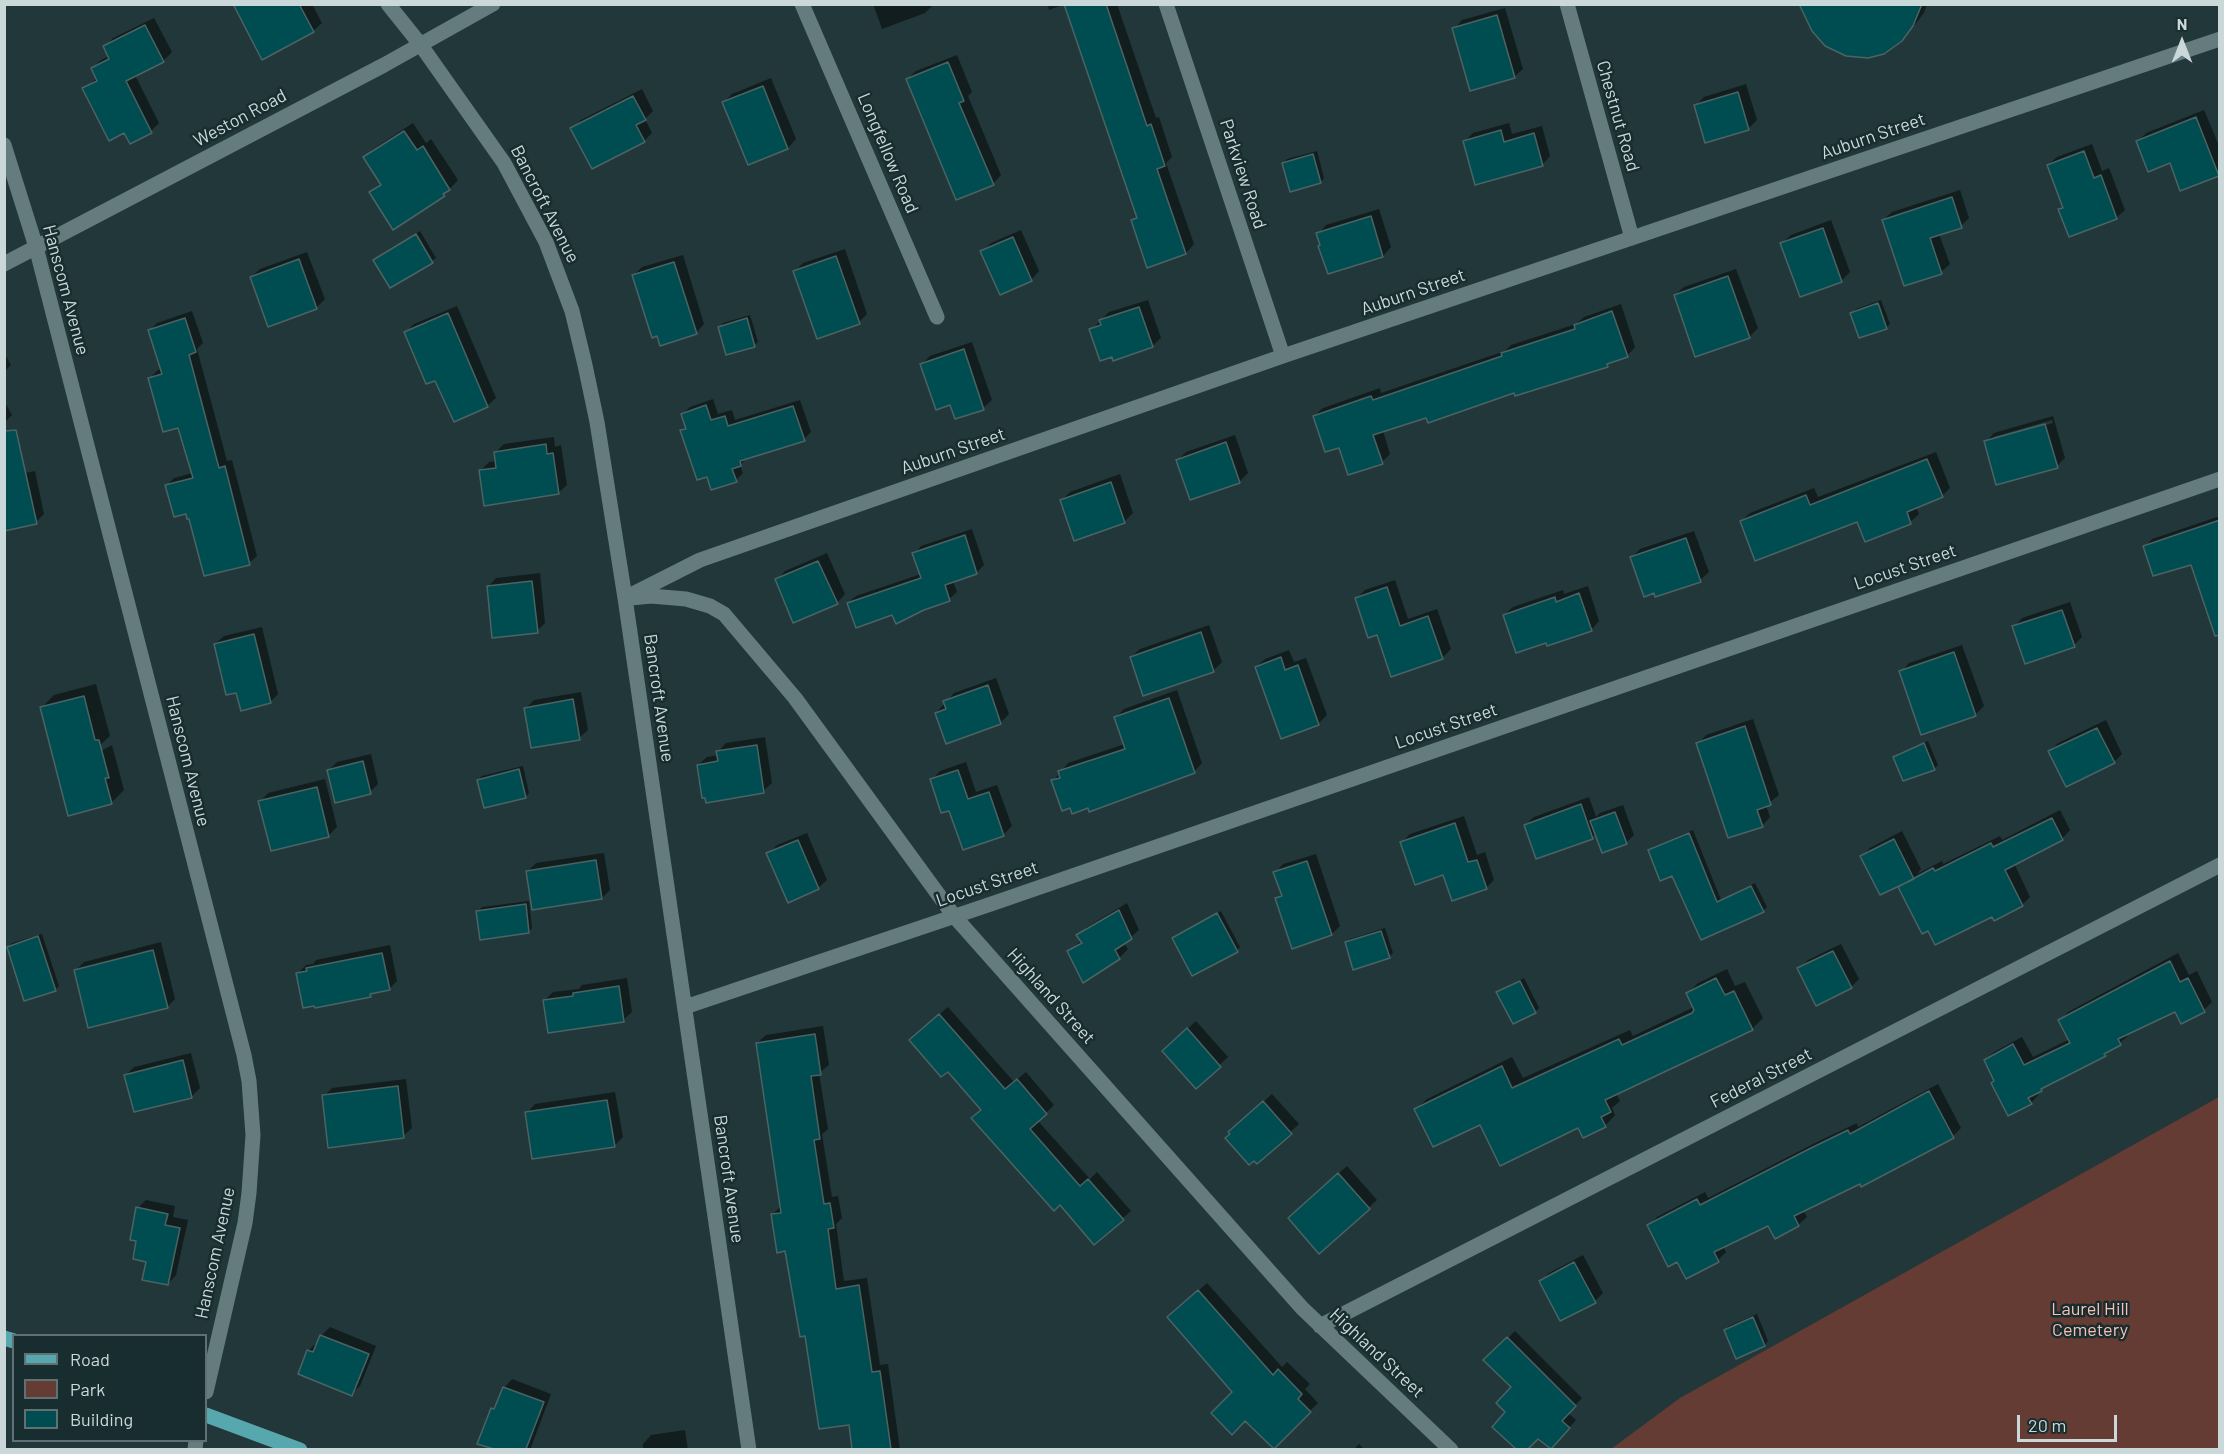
<!DOCTYPE html>
<html>
<head>
<meta charset="utf-8">
<style>
  body { margin:0 }
  #map { position:relative; width:2224px; height:1454px; overflow:hidden; background:#223739; font-family:Barlow,sans-serif }
  canvas { display:block }
  .frame { position:absolute; inset:0; border:6px solid #cbd8d9; pointer-events:none }
  .legend { position:absolute; left:12px; top:1334px; width:195px; height:108px; box-sizing:border-box; background:#182d2f; border:2px solid #607173; margin:0; padding:8px 10px; list-style:none; font-size:18px; color:#cbd8d9 }
  .legend li { display:flex; align-items:center; gap:12px; height:30px }
  .legend b { width:30px; border:2px solid #607173 }
  .north { position:absolute; left:2152px; top:12px; width:60px; height:60px; -webkit-text-stroke:4px #182d2f; paint-order:stroke; rotate:0deg; font-size:16px; font-weight:700; line-height:24px; text-align:center; color:#cbd8d9 }
  .north::after { content:''; display:block; margin:auto; width:21px; height:27px; background:#cbd8d9; clip-path:polygon(50% 0,100% 100%,50% 72%,0 100%) }
  .scale { position:absolute; left:2017px; top:1415px; width:100px; height:27px; box-sizing:border-box; border:3px solid #cbd8d9; border-top:0; padding-left:8px; font-size:18px; line-height:21px; white-space:nowrap; color:#cbd8d9; -webkit-text-stroke:4px #182d2f; paint-order:stroke }
</style>
</head>
<body>
<div id="map">
<canvas width="2224" height="1454"></canvas>
<div class="frame"></div>
<ul class="legend">
<li><b style="height:8px;background:#57a8ae"></b>Road</li>
<li><b style="height:16px;background:#653c33"></b>Park</li>
<li><b style="height:16px;background:#004d51"></b>Building</li>
</ul>
<div class="north">N</div>
<div class="scale">20 m</div>
</div>
<script>
const g = document.querySelector('canvas').getContext('2d');
g.lineJoin = 'round';
function paint(path, color) {
  g.fillStyle = color;
  g.fill(path, 'evenodd');
}
function toPath(rows) {
  const path = new Path2D();
  for (const r of rows) {
    path.moveTo(r[0], r[1]);
    for (let i = 2; i < r.length; i += 2) path.lineTo(r[i], r[i + 1]);
  }
  return path;
}
function strokePath(path, color, width, dash) {
  g.strokeStyle = color;
  g.lineWidth = width;
  g.lineCap = dash ? 'butt' : 'round';
  g.setLineDash(dash || []);
  g.stroke(path);
}
function drawText(font, color, halo, rows, align = 'center') {
  g.font = font + ' Barlow,sans-serif';
  g.lineWidth = 5;
  g.setLineDash([]);
  g.textBaseline = 'middle';
  g.strokeStyle = halo;
  g.fillStyle = color;
  for (const [text, x, y, turn = 0] of rows) {
    g.save();
    g.translate(x, y);
    g.rotate((+turn || 0) * Math.PI / 180);
    g.textAlign = isNaN(turn) ? turn : align;
    if (halo) g.strokeText(text, 0, 0);
    g.fillText(text, 0, 0);
    g.restore();
  }
}
const green = toPath([
  [2219,1097,2219,1449,1611,1449,1680,1398]
]);
const shadow = toPath([
  [264,4,312,4,322,23,313,31],
  [873,4,933,4,933,5,925,13,882,29],
  [1048,4,1065,4,1049,10],
  [1066,4,1117,4,1156,118,1159,117,1172,157,1166,163,1194,244,1186,253,1148,266,1133,221,1138,216],
  [1805,4,1927,4,1924,13,1913,27,1901,40,1851,56,1838,52,1826,45],
  [1505,8,1523,69,1514,77,1454,29,1462,20],
  [154,18,172,52,163,61,135,75,159,123,151,131,125,131,84,89,97,78,92,68,101,60,109,56,105,47,113,38],
  [957,55,972,92,968,96,1001,175,993,184,907,79,916,71],
  [771,78,796,139,788,148,749,163,724,102,732,94],
  [1746,84,1757,120,1748,129,1696,105,1704,97],
  [642,89,653,111,645,119,652,133,644,141,572,128,581,120],
  [2204,110,2220,148,2218,175,2170,161,2137,142,2146,133],
  [413,123,426,143,431,139,458,180,444,195,371,193,381,183,365,157,373,149],
  [1509,123,1512,134,1542,126,1550,156,1542,165,1464,142,1473,133],
  [2092,144,2102,171,2109,168,2125,210,2116,218,2060,210,2064,206,2048,165,2057,157],
  [1317,151,1324,178,1321,182,1283,163,1287,159],
  [1960,190,1969,218,1961,226,1939,234,1950,264,1941,272,1883,220,1892,212],
  [1379,209,1391,247,1383,256,1321,245,1318,234,1326,225],
  [1831,220,1850,272,1842,280,1801,295,1782,243,1791,235],
  [1021,230,1039,271,1031,280,982,252,991,243],
  [420,231,436,258,391,286,375,260],
  [845,249,867,314,859,322,795,271,803,263],
  [307,252,325,299,316,308,251,277,260,269],
  [683,255,704,324,696,333,634,275,642,267],
  [1736,269,1758,328,1749,337,1675,295,1684,287],
  [1148,300,1161,338,1152,346,1091,330,1109,312],
  [1881,300,1890,324,1886,328,1852,313,1856,309],
  [1621,304,1635,347,1627,356,1611,361,1607,365,1383,431,1390,454,1382,462,1340,446,1314,416,1323,408,1380,388,1381,393,1505,351,1511,345,1576,324,1584,317],
  [457,306,496,398,487,406,436,379,406,332,414,324],
  [192,311,203,343,197,349,227,461,232,460,257,556,249,563,190,517,167,485,174,478,193,473,179,426,150,378,158,370,162,369,150,330,157,323],
  [750,315,758,342,754,345,720,327,723,323],
  [972,342,992,400,983,408,922,364,930,356],
  [4,353,11,365,4,372],
  [713,399,718,414,732,410,735,420,800,400,811,432,804,439,748,457,740,465,743,473,736,480,708,475,682,431,687,426,683,414,690,407],
  [4,401,12,415,4,423],
  [2053,416,2065,458,2057,466,1986,442,1994,433],
  [2052,420,2053,423,1993,440,1993,437],
  [1235,435,1248,473,1240,481,1191,498,1178,460,1186,452],
  [554,437,555,447,561,445,567,485,558,493,480,471,489,462,497,461,495,453,504,444],
  [1936,452,1950,488,1942,496,1916,507,1919,514,1910,522,1858,520,1741,521,1750,513,1814,488,1818,497],
  [35,471,44,514,36,522,4,477],
  [1120,474,1133,513,1124,522,1075,539,1062,500,1070,492],
  [2220,516,2220,586,2192,563,2145,547,2152,539],
  [972,529,984,565,977,572,953,581,957,592,949,599,923,608,892,613,848,603,856,596,921,574,914,554,921,546],
  [1694,531,1709,572,1700,580,1632,557,1640,549],
  [827,553,845,594,837,603,777,580,785,571],
  [540,573,545,623,537,631,488,587,496,578],
  [1395,580,1408,619,1437,609,1451,649,1442,658,1378,633,1356,599,1365,590],
  [1588,586,1599,621,1591,630,1504,615,1513,607,1563,590,1564,594],
  [2070,602,2082,637,2074,645,2014,627,2022,618],
  [1209,625,1222,662,1213,671,1131,657,1140,649],
  [262,627,278,694,270,702,238,691,215,644,224,636],
  [1962,645,1984,706,1976,714,1922,733,1901,672,1909,663],
  [1289,650,1294,662,1306,658,1327,715,1319,723,1282,737,1256,667,1265,659],
  [996,678,1009,714,1000,723,936,713,954,693],
  [96,684,110,736,97,748,41,708,54,695],
  [1177,690,1202,763,1194,772,1088,806,1053,781,1068,763,1125,744,1116,717,1124,709],
  [581,692,588,730,579,738,526,708,534,700],
  [1753,719,1779,795,1766,805,1770,817,1762,826,1698,744,1706,735],
  [2106,720,2122,754,2114,762,2050,751,2058,743],
  [765,737,772,783,763,791,698,765,707,757,718,755,718,752,726,743],
  [1928,741,1938,765,1934,769,1895,757,1899,753],
  [112,745,124,790,111,803,73,766],
  [371,754,378,784,370,792,329,770,337,762],
  [966,762,976,792,997,785,1012,826,1003,835,950,809,931,780,940,771],
  [523,766,529,793,526,796,485,807,478,780,482,776],
  [325,779,337,827,328,836,260,802,268,793],
  [1589,797,1596,817,1600,813,1623,805,1634,835,1626,843,1596,834,1592,837,1537,857,1525,825,1534,817],
  [2060,810,2070,830,2062,839,2014,863,2030,897,2022,905,1992,915,1929,929,1900,887,1905,882,1862,856,1870,848,1902,831,1921,869,1917,874,1942,861,1943,864,2000,836,2002,840],
  [1464,816,1477,855,1485,852,1494,880,1486,888,1444,873,1402,842,1410,834],
  [1693,830,1721,900,1755,883,1767,907,1763,911,1702,938,1673,874,1650,850,1653,847],
  [807,833,827,880,818,888,768,854,777,845],
  [604,853,610,890,602,898,528,871,536,863],
  [1316,854,1340,926,1332,934,1277,899,1282,893,1275,873,1283,864],
  [529,901,532,928,529,932,478,911,482,907],
  [1127,903,1139,930,1124,943,1128,949,1119,958,1083,981,1069,951,1082,940,1078,935,1087,927],
  [1221,911,1240,947,1237,950,1174,938],
  [1385,928,1393,953,1389,957,1346,942,1350,939],
  [42,934,59,986,55,990,8,947,12,943],
  [161,942,175,999,167,1007,75,971,84,962],
  [1841,944,1859,979,1851,987,1799,969,1808,960],
  [390,945,397,981,389,989,373,992,370,995,298,973,306,965,313,964,316,960],
  [2178,953,2189,975,2197,971,2212,1002,2204,1010,2175,1010,2127,1033,2128,1036,2105,1055,2046,1085,2037,1092,2039,1094,2031,1103,1996,1080,1985,1060,1994,1052,2022,1037,2033,1057,2070,1039,2060,1020,2068,1012],
  [1727,969,1735,986,1745,982,1763,1018,1753,1028,1616,1093,1620,1101,1612,1108,1615,1115,1605,1126,1480,1123,1416,1109,1427,1099,1512,1057,1523,1078,1630,1030,1633,1036,1694,1007,1688,993,1698,983],
  [627,978,632,1012,623,1020,545,1000,553,992,579,989,582,985],
  [1524,978,1539,1008,1535,1012,1498,992],
  [948,1007,1014,1082,1026,1072,1054,1105,1038,1121,1090,1179,1097,1172,1131,1211,1094,1243,919,1032],
  [1196,1021,1228,1057,1196,1087,1172,1043],
  [823,1026,829,1065,819,1073,828,1129,822,1134,832,1197,838,1196,842,1218,836,1224,844,1281,867,1278,880,1365,888,1364,900,1450,854,1450,850,1423,806,1334,786,1250,773,1214,781,1206,757,1043,766,1035],
  [191,1053,200,1088,192,1096,135,1110,126,1075,134,1067],
  [406,1079,412,1128,403,1136,324,1096,332,1088],
  [1938,1084,1961,1128,1953,1136,1862,1185,1860,1182,1803,1210,1807,1217,1798,1225,1769,1224,1723,1246,1726,1252,1718,1260,1677,1260,1649,1225,1657,1217,1705,1192,1708,1198,1819,1141,1857,1123,1858,1127],
  [615,1092,623,1137,614,1146,527,1113,535,1104],
  [1272,1094,1299,1124,1258,1162,1232,1133,1239,1124],
  [1347,1166,1377,1200,1319,1252,1298,1210],
  [146,1200,175,1206,173,1217,188,1220,176,1275,168,1284,148,1260,138,1240,138,1208],
  [1583,1255,1603,1293,1595,1301,1541,1281,1549,1273],
  [1207,1283,1282,1367,1287,1362,1310,1384,1305,1389,1318,1403,1274,1447,1178,1309],
  [1757,1314,1768,1341,1765,1345,1725,1330,1729,1326],
  [330,1327,376,1346,360,1386,351,1394,308,1351,317,1342,319,1343,322,1335],
  [1515,1331,1582,1398,1568,1413,1576,1420,1558,1440,1539,1437,1527,1450,1519,1450,1494,1427,1508,1411,1513,1387,1486,1360],
  [512,1379,551,1394,530,1450,498,1450,479,1443,492,1409,499,1402,504,1388],
  [685,1430,688,1450,637,1450,643,1448,643,1444,651,1435],
  [1359,1444,1365,1450,1353,1450]
]);
const building = toPath([
  [233,4,299,4,314,32,262,60,233,4],
  [1064,4,1106,4,1147,126,1151,124,1165,166,1157,169,1186,254,1147,268,1131,220,1137,218,1064,4],
  [1799,4,1922,4,1913,26,1902,41,1884,54,1868,58,1846,56,1825,46,1812,31,1799,4],
  [1497,15,1515,78,1470,91,1452,28,1497,15],
  [145,25,164,62,126,81,152,133,130,144,124,133,109,141,82,88,97,81,91,68,109,59,103,46,145,25],
  [948,62,964,101,959,103,994,185,956,200,906,79,948,62],
  [763,86,788,149,748,165,722,102,763,86],
  [1738,92,1749,130,1705,143,1694,105,1738,92],
  [633,96,646,120,636,125,645,142,592,169,570,128,633,96],
  [2196,117,2219,176,2180,191,2170,163,2148,172,2136,141,2196,117],
  [1501,130,1504,142,1534,133,1543,166,1475,185,1463,141,1501,130],
  [404,131,417,150,423,146,450,190,443,194,445,196,393,230,369,192,381,185,363,157,404,131],
  [2084,151,2094,178,2101,175,2117,219,2069,237,2058,209,2063,208,2047,165,2084,151],
  [1313,154,1321,183,1290,192,1282,163,1313,154],
  [1952,197,1962,228,1930,238,1942,274,1904,286,1882,220,1952,197],
  [1371,216,1383,257,1328,274,1318,246,1320,245,1316,233,1371,216],
  [1823,228,1842,282,1800,297,1780,243,1823,228],
  [416,234,433,263,390,288,373,260,416,234],
  [1013,237,1032,281,1000,295,980,251,1013,237],
  [836,256,860,324,817,339,793,271,836,256],
  [299,259,317,309,268,327,250,277,299,259],
  [674,262,697,334,660,346,657,336,652,338,632,275,674,262],
  [1728,276,1750,338,1695,357,1674,295,1728,276],
  [1878,303,1887,329,1859,338,1850,313,1878,303],
  [1139,307,1153,347,1113,361,1112,357,1100,361,1089,329,1101,325,1099,320,1139,307],
  [1612,311,1628,357,1607,364,1608,367,1515,396,1514,393,1428,423,1426,418,1373,435,1383,464,1348,475,1339,448,1325,452,1313,416,1371,396,1373,400,1502,356,1501,353,1575,329,1574,325,1612,311],
  [448,313,488,407,454,422,435,381,426,384,404,332,448,313],
  [185,318,196,352,189,355,219,468,225,466,250,565,204,576,189,519,187,519,186,514,174,517,165,485,193,478,178,428,163,432,148,378,162,374,148,330,185,318],
  [747,318,755,347,726,355,718,327,747,318],
  [964,349,984,410,955,419,950,405,936,410,920,364,964,349],
  [706,405,711,420,725,416,728,426,793,406,805,441,740,461,741,466,732,469,737,482,711,490,707,477,697,480,680,430,686,429,681,414,706,405],
  [2045,424,2058,468,1996,485,1984,441,2045,424],
  [16,430,37,524,4,531,4,431,16,430],
  [1226,442,1240,483,1190,500,1176,460,1226,442],
  [546,444,547,454,553,453,559,494,484,506,479,470,496,468,494,452,546,444],
  [1927,459,1943,497,1907,512,1911,524,1865,542,1857,522,1755,561,1740,521,1806,495,1810,505,1927,459],
  [1111,482,1125,523,1074,541,1060,500,1111,482],
  [2220,520,2220,635,2215,636,2191,565,2153,576,2143,546,2220,520],
  [965,535,977,574,945,585,950,601,924,610,896,624,892,615,856,628,847,603,921,578,912,553,965,535],
  [1686,538,1701,582,1655,597,1654,593,1644,597,1630,557,1686,538],
  [818,561,838,604,793,623,775,579,818,561],
  [532,581,538,633,492,638,487,586,532,581],
  [1387,587,1400,626,1428,616,1443,659,1391,677,1377,635,1368,638,1355,598,1387,587],
  [1579,593,1592,631,1547,646,1546,643,1516,653,1503,615,1555,597,1556,602,1579,593],
  [2062,610,2075,647,2025,664,2012,626,2062,610],
  [1201,632,1214,672,1143,696,1130,657,1201,632],
  [254,634,271,703,241,711,236,693,226,695,214,644,254,634],
  [1954,652,1976,716,1921,735,1899,671,1954,652],
  [1281,657,1285,670,1298,665,1319,725,1281,739,1255,667,1281,657],
  [988,685,1001,724,946,744,935,713,946,709,943,701,988,685],
  [84,696,95,740,99,740,109,778,105,778,112,804,68,816,40,707,84,696],
  [1169,698,1195,773,1089,812,1088,808,1072,814,1070,808,1062,811,1051,780,1060,778,1058,771,1125,749,1114,717,1169,698],
  [573,699,580,740,531,748,524,708,573,699],
  [1745,726,1771,805,1757,810,1763,827,1728,838,1696,743,1745,726],
  [2097,728,2115,763,2066,787,2048,751,2097,728],
  [1924,743,1935,770,1903,781,1893,757,1924,743],
  [757,745,764,793,706,803,705,798,702,798,697,765,718,761,716,751,757,745],
  [363,761,371,794,335,803,327,770,363,761],
  [519,769,526,798,484,808,477,780,519,769],
  [958,770,968,799,989,792,1004,836,963,850,949,811,941,813,930,779,958,770],
  [317,787,329,837,271,851,258,801,317,787],
  [1581,804,1593,839,1536,859,1524,825,1581,804],
  [1615,812,1627,844,1602,853,1590,821,1615,812],
  [2052,818,2063,840,2005,870,2023,906,1994,921,1992,917,1935,945,1928,931,1922,934,1898,887,1933,868,1935,871,1991,843,1993,847,2052,818],
  [1455,823,1468,862,1477,860,1487,889,1452,901,1443,875,1415,885,1400,842,1455,823],
  [1689,833,1717,902,1751,886,1764,912,1701,940,1672,876,1660,881,1648,850,1689,833],
  [1894,839,1914,879,1880,895,1860,856,1894,839],
  [798,840,819,889,788,903,766,853,798,840],
  [596,860,602,899,532,910,526,871,596,860],
  [1307,861,1332,935,1292,949,1275,898,1282,896,1273,872,1307,861],
  [526,904,529,933,480,940,476,911,526,904],
  [1119,910,1132,939,1115,950,1120,959,1083,983,1067,951,1082,943,1076,935,1119,910],
  [1217,913,1238,952,1192,976,1172,938,1217,913],
  [1381,931,1390,958,1353,970,1345,942,1381,931],
  [38,936,56,991,24,1001,7,947,38,936],
  [153,950,168,1008,88,1028,74,970,153,950],
  [1833,951,1852,988,1816,1006,1797,968,1833,951],
  [382,953,390,990,370,994,371,997,315,1008,314,1006,303,1008,296,973,307,971,306,968,382,953],
  [2170,961,2180,982,2188,978,2205,1012,2181,1024,2175,1012,2118,1039,2121,1045,2104,1054,2106,1056,2041,1089,2042,1091,2028,1098,2032,1104,2008,1116,1991,1083,1994,1081,1984,1060,2013,1044,2024,1065,2070,1043,2058,1020,2170,961],
  [1716,978,1725,995,1734,991,1753,1030,1605,1100,1611,1112,1601,1117,1606,1127,1583,1138,1578,1128,1500,1166,1480,1125,1433,1147,1414,1109,1502,1066,1512,1088,1619,1039,1622,1045,1692,1013,1694,1010,1686,993,1716,978],
  [1520,981,1536,1013,1513,1024,1496,992,1520,981],
  [619,986,624,1022,548,1033,543,1000,573,996,573,993,619,986],
  [939,1014,1005,1089,1017,1079,1047,1114,1030,1129,1080,1186,1088,1179,1124,1220,1094,1245,1060,1205,1054,1211,971,1118,981,1110,948,1072,941,1077,909,1040,939,1014],
  [1187,1028,1221,1067,1196,1089,1162,1051,1187,1028],
  [815,1034,821,1075,811,1076,820,1139,814,1140,824,1204,830,1203,834,1228,828,1229,836,1289,859,1285,872,1372,880,1371,891,1449,852,1449,849,1425,819,1429,805,1336,800,1337,785,1251,777,1253,771,1214,781,1213,756,1043,815,1034],
  [183,1060,192,1098,134,1112,124,1075,183,1060],
  [398,1086,404,1138,328,1148,322,1095,398,1086],
  [1929,1091,1954,1138,1861,1187,1860,1184,1794,1216,1799,1226,1775,1239,1768,1226,1714,1252,1719,1262,1686,1279,1677,1262,1668,1267,1647,1225,1697,1199,1700,1205,1809,1149,1848,1130,1850,1134,1929,1091],
  [607,1100,615,1147,532,1159,525,1112,607,1100],
  [1263,1101,1292,1134,1257,1164,1254,1161,1249,1165,1225,1138,1230,1134,1228,1132,1263,1101],
  [1338,1173,1370,1209,1319,1254,1288,1218,1338,1173],
  [136,1207,168,1214,165,1225,180,1228,168,1285,142,1280,146,1262,133,1259,136,1241,130,1240,136,1207],
  [1574,1262,1596,1303,1560,1321,1539,1281,1574,1262],
  [1198,1290,1273,1375,1278,1369,1302,1394,1298,1399,1311,1412,1274,1449,1245,1421,1232,1435,1211,1413,1232,1392,1167,1317,1198,1290],
  [1753,1317,1765,1346,1736,1359,1724,1330,1753,1317],
  [320,1335,369,1354,352,1396,298,1374,307,1350,313,1352,320,1335],
  [1507,1337,1576,1406,1562,1421,1570,1428,1551,1449,1538,1439,1528,1449,1516,1449,1492,1427,1505,1412,1496,1403,1511,1387,1483,1360,1507,1337],
  [503,1387,544,1402,526,1449,494,1449,477,1444,491,1408,494,1409,503,1387]
]);
const minor = toPath([
  [388,4,420,44,504,163,546,242,572,311,585,365,597,422,625,598,749,1450],
  [802,4,937,317],
  [1166,4,1283,356],
  [1567,4,1632,238],
  [4,145,36,247,244,1055,249,1081,253,1135,249,1193,245,1223,206,1392],
  [4,264,384,65,493,4],
  [625,598,700,560,1283,356,2220,39],
  [631,598,651,596,686,599,710,606,724,614,795,698,954,916,1302,1308,1451,1450],
  [685,1007,994,903,2220,479],
  [1320,1326,2220,865],
  [195,1450,196,1440]
]);
const major = toPath([
  [4,1338,14,1341],
  [206,1415,300,1450]
]);
const streetNames = [
  ["Chestnut Road",1618,116,74],
  ["Weston Road",240,118,-28],
  ["Auburn Street",1873,136,-19],
  ["Longfellow Road",888,153,67],
  ["Parkview Road",1243,174,72],
  ["Bancroft Avenue",545,204,63],
  ["Hanscom Avenue",66,290,75],
  ["Auburn Street",1413,292,-19],
  ["Auburn Street",953,451,-19],
  ["Locust Street",1905,567,-19],
  ["Bancroft Avenue",659,698,82],
  ["Locust Street",1446,726,-19],
  ["Hanscom Avenue",188,761,76],
  ["Locust Street",987,884,-19],
  ["Highland Street",1051,996,48],
  ["Federal Street",1761,1078,-27],
  ["Bancroft Avenue",729,1179,82],
  ["Hanscom Avenue",215,1253,-78],
  ["Highland Street",1377,1353,43]
];
const parkNames = [
  ["Laurel Hill",2090,1309],
  ["Cemetery",2090,1330]
];
paint(green, '#653c33');
paint(shadow, '#0007');
paint(building, '#004d51');
strokePath(building, '#4c6364', 1.5);
strokePath(minor, '#657c7e', 15);
strokePath(major, '#57a8ae', 15);
drawText('18px', '#cbd8d9', '#182d2f', streetNames);
drawText('18px', '#fac2b5', '#182d2f', parkNames);
</script>
</body>
</html>
